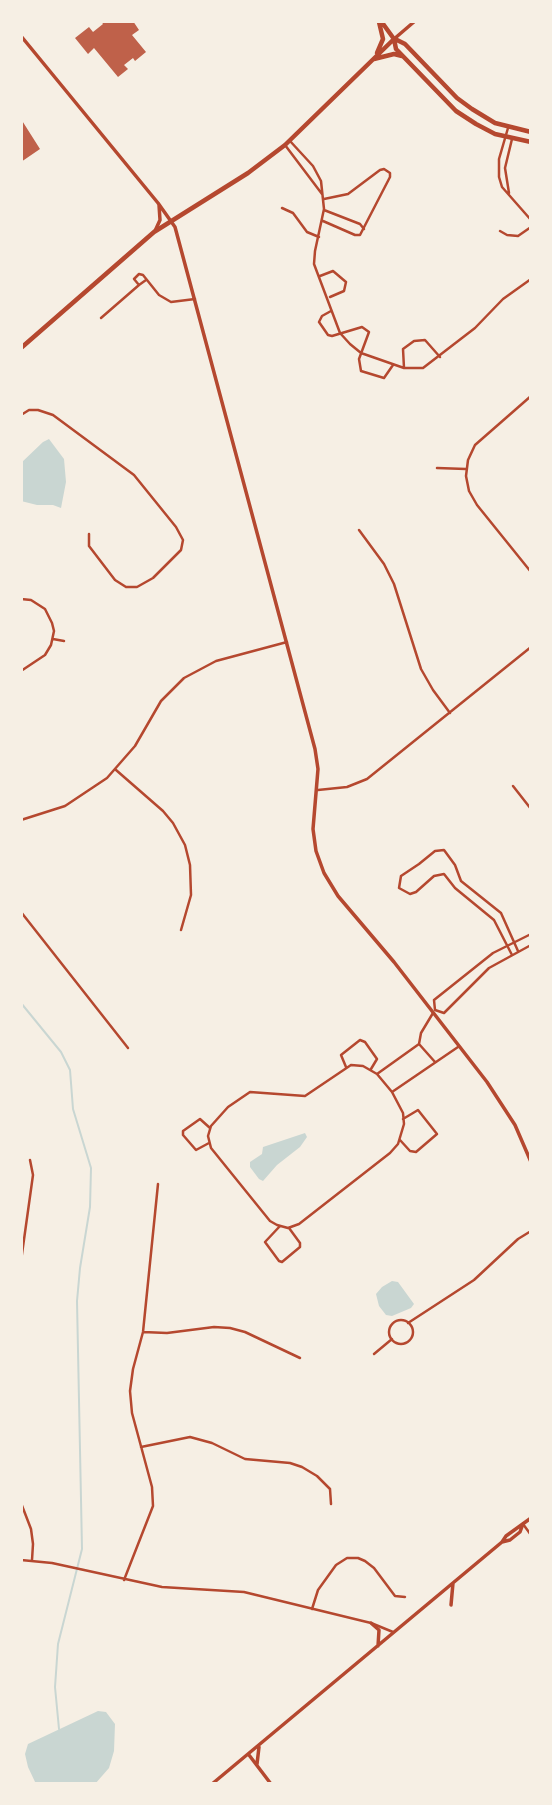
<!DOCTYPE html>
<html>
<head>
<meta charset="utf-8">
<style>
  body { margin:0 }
  #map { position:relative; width:552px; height:1805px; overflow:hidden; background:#f6efe4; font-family:"Open Sans",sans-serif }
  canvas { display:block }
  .frame { position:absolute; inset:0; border:23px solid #f6efe4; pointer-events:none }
</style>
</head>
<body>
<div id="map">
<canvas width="552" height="1805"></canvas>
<div class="frame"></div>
</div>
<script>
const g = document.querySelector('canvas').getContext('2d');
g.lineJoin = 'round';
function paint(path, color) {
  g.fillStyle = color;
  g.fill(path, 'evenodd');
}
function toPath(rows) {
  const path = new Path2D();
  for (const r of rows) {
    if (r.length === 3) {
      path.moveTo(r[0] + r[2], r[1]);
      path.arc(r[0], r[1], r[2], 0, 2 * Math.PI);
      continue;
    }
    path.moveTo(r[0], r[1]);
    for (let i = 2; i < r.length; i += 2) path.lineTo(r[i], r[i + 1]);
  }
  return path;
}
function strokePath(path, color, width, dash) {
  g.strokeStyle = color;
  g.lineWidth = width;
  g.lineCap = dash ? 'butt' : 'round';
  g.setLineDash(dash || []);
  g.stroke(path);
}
const water = toPath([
  [49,439,64,459,66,482,61,508,53,505,37,505,21,501,21,463,43,442],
  [305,1133,307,1137,300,1147,277,1165,263,1181,259,1179,250,1167,250,1162,262,1154,263,1147],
  [392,1281,398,1282,414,1304,411,1308,392,1316,386,1315,379,1306,376,1294,382,1287],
  [98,1711,106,1712,115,1724,114,1751,109,1768,95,1784,36,1784,28,1767,25,1754,28,1744]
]);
const stream = toPath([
  [21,1003,61,1052,70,1070,73,1109,91,1168,90,1207,80,1268,77,1301,82,1549,58,1644,55,1687,59,1729]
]);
const building = toPath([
  [101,21,133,21,139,30,132,35,146,52,135,61,133,58,124,65,128,69,118,77,94,48,88,54,75,38,89,27,93,32,103,24],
  [21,119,40,149,21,162]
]);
const minor = toPath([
  [508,128,499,159,499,177,502,187,531,220],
  [290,141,313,166,321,181,324,209,315,251,314,264,340,333,350,344,361,353,404,368,423,368,475,328,503,299,531,279],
  [285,145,322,194],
  [509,193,505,168,512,139],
  [282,208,293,213,307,232,319,237],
  [324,210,360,224,364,229],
  [323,221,355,235,360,235,390,177,390,173,384,169,380,170,348,194,324,199],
  [500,231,507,235,518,236,531,227],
  [320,276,333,271,346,282,344,291,330,297],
  [146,280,139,285,134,279,139,274,143,275,159,295,171,302,195,299],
  [331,311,322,316,319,322,328,335,332,336,362,327,369,332,359,359,361,371,384,378,393,365],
  [101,318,139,285],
  [404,368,403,349,414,341,425,340,440,357],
  [531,396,475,445,468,460,466,476,469,491,477,505,531,572],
  [21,415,29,410,38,410,53,415,134,475,176,527,183,540,181,550,153,578,137,587,126,587,115,580,89,546,89,534],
  [437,468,466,469],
  [359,530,384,564,394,584,421,669,433,690,450,713],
  [21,599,31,600,45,609,52,623,54,631,51,645,45,655,21,671],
  [53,639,64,641],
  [116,770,163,811,173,823,185,845,190,865,191,895,181,930],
  [513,786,531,809],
  [318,790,347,787,367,779,531,647],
  [21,820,65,806,107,778,135,746,161,701,184,678,216,661,287,642],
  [21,912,128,1048],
  [512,955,494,920,455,888,444,874,434,876,416,892,410,894,399,888,401,876,419,864,435,851,444,850,455,865,461,881,501,913,518,951],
  [435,1010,434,1000,493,953,531,934],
  [435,1010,444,1013,489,968,531,945],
  [419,1044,435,1062],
  [351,1065,363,1066,377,1074,392,1092,403,1113,404,1124,398,1144,390,1153,299,1224,288,1228,277,1225,270,1221,211,1148,208,1136,211,1126,228,1107,250,1092,305,1096,351,1065],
  [346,1067,341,1055,360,1040,365,1042,377,1059,371,1069],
  [377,1074,419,1044,421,1033,433,1013],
  [392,1092,458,1047],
  [400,1140,410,1151,416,1152,437,1134,418,1110,403,1119],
  [209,1143,196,1150,183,1135,183,1131,200,1119,210,1128],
  [280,1226,265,1242,279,1261,282,1262,300,1247,300,1243,289,1228],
  [21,1261,33,1175,30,1160],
  [401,1332,12],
  [408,1323,474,1280,518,1239,531,1231],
  [143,1332,167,1333,214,1327,230,1328,245,1332,300,1358],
  [374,1354,392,1339],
  [141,1447,190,1437,212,1443,245,1459,290,1463,302,1467,317,1476,330,1489,331,1504],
  [21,1503,31,1529,33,1544,32,1560],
  [523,1524,531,1535],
  [21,1560,52,1563,162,1587,244,1592,371,1623,393,1632],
  [124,1580,153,1506,152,1487,132,1413,130,1391,133,1369,143,1332,158,1184],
  [312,1609,318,1590,336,1565,347,1558,358,1558,365,1561,374,1568,395,1596,405,1597]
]);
const tertiary = toPath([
  [21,36,158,203,175,227,315,749,318,769,313,829,316,851,324,873,338,896,394,962,487,1082,515,1125,531,1162],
  [394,39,415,21],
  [155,231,160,220,159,205],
  [502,1542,510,1540,520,1532,523,1524],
  [451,1605,453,1583],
  [371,1623,379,1630,378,1646],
  [249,1755,271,1784],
  [257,1764,259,1747],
  [212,1784,502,1542,506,1536,531,1518]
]);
const primary = toPath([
  [381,21,394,39,396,49,456,111,476,124,495,134,531,142],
  [395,39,405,44,457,98,472,109,495,123,531,132],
  [377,53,383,39,379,22],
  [374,59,394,54,402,56],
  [21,348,154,232,248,173,285,145,394,39]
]);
paint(water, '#c9d6d2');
strokePath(stream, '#c9d6d2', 2);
paint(building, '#bf614a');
strokePath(minor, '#b5482f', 2.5);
strokePath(tertiary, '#b5482f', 3.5);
strokePath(primary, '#b5482f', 4.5);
</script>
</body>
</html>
